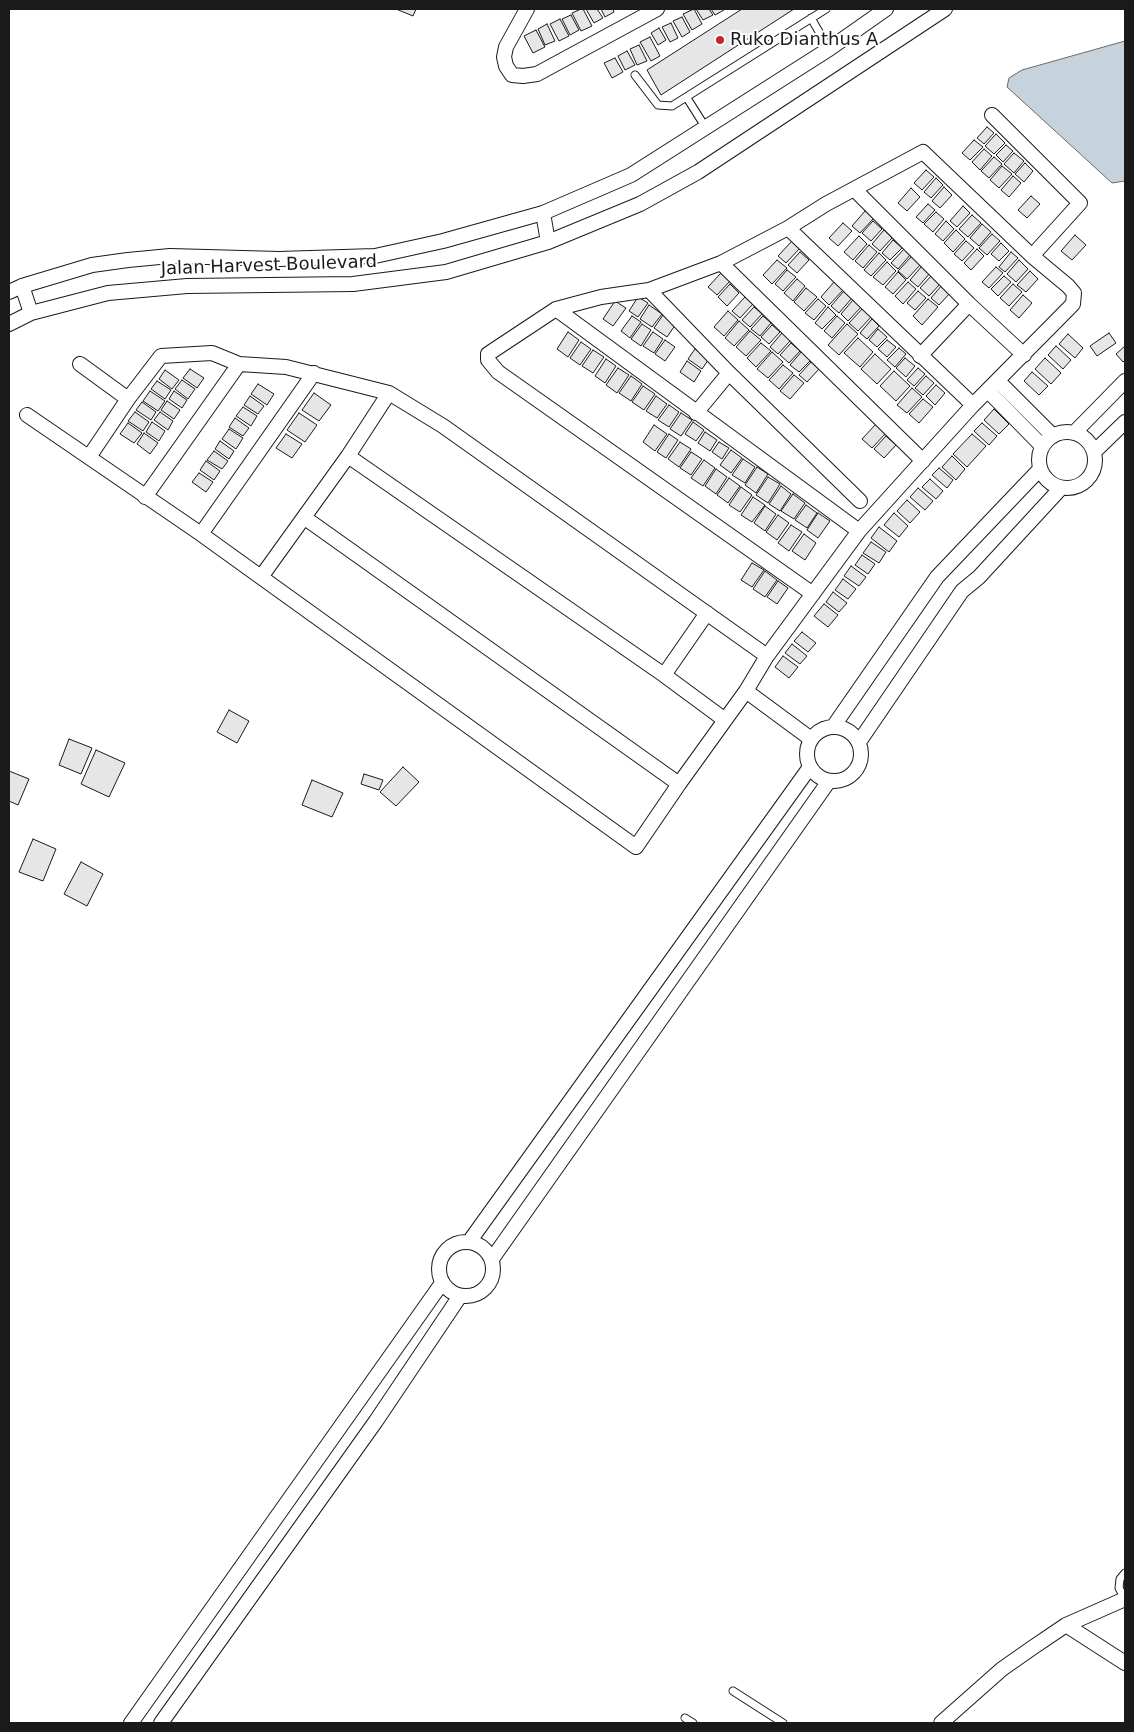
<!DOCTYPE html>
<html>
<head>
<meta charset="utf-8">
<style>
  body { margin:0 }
  #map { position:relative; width:1134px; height:1732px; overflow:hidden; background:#fff; font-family:"DejaVu Sans",sans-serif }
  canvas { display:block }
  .frame { position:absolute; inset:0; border:10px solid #1a1a1a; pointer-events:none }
</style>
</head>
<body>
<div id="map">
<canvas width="1134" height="1732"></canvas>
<div class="frame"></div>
</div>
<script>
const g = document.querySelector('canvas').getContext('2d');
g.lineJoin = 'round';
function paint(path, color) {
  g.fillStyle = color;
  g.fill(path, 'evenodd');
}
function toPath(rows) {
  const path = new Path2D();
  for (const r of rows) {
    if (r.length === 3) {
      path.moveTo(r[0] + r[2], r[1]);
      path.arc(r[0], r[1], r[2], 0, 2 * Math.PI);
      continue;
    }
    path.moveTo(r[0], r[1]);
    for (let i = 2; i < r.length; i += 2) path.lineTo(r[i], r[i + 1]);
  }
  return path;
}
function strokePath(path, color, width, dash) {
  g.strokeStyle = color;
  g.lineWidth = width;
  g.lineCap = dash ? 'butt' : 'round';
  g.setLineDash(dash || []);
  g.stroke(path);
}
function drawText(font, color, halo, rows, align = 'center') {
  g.font = font + ' "DejaVu Sans",sans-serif';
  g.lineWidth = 4;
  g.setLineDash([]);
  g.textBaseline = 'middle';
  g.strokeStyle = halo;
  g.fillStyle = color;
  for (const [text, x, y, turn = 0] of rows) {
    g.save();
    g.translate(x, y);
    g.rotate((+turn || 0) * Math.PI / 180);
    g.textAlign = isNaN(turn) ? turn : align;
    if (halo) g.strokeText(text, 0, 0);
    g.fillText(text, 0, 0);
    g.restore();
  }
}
const water = toPath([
  [1125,41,1125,181,1112,183,1007,87,1009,78,1022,70,1125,41]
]);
const building = toPath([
  [396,9,416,9,413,16,396,9],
  [581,9,583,9,592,26,581,31,572,13,581,9],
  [586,9,597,9,603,18,594,23,586,9],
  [601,9,613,9,614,12,605,17,601,9],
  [694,9,702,24,692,30,683,14,694,9],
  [696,9,709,9,713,15,703,20,696,9],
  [711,9,724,9,724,10,715,15,711,9],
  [742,9,794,9,661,95,647,70,742,9],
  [571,15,579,30,570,35,562,19,571,15],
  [682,17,690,32,682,37,673,21,682,17],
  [560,19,569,36,559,41,550,24,560,19],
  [671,23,678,38,670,42,662,27,671,23],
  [547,24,555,41,545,45,538,29,547,24],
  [659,28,666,40,658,45,651,33,659,28],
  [536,30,545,47,533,53,524,36,536,30],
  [650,37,660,56,651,61,640,42,650,37],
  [639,45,647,61,637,65,630,49,639,45],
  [627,51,635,65,625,70,618,56,627,51],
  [615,58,623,72,612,78,604,63,615,58],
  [987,127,994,133,984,144,977,138,987,127],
  [996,134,1005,143,994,154,985,146,996,134],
  [974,140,983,147,970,160,962,153,974,140],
  [1006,145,1013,151,1003,162,996,155,1006,145],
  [984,149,992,156,980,170,972,162,984,149],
  [1014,153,1024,161,1014,173,1004,164,1014,153],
  [994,157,1002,164,989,178,981,171,994,157],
  [1025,163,1033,171,1024,182,1015,174,1025,163],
  [1002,166,1012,174,999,188,990,180,1002,166],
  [926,170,934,177,922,190,914,183,926,170],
  [1013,176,1021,183,1009,197,1001,190,1013,176],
  [936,178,943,185,931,198,924,192,936,178],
  [944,187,952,195,940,208,932,201,944,187],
  [911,188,920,197,907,211,898,203,911,188],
  [1031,196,1040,204,1027,218,1018,210,1031,196],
  [928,204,935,210,923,223,916,217,928,204],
  [963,206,970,213,957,227,950,221,963,206],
  [865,211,874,218,860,233,852,226,865,211],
  [936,212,944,219,933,232,924,224,936,212],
  [972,215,981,223,968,237,959,229,972,215],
  [873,221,882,229,871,241,862,233,873,221],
  [946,221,954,229,943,241,935,234,946,221],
  [843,223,852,231,838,246,829,238,843,223],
  [982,224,991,232,979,246,970,238,982,224],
  [884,230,892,238,880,251,872,244,884,230],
  [956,230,965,239,953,252,944,243,956,230],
  [992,234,1000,241,987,255,979,248,992,234],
  [1075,235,1086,245,1072,260,1061,251,1075,235],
  [859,236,867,244,853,260,844,252,859,236],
  [893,240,902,248,890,260,882,253,893,240],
  [792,241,800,248,786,263,778,256,792,241],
  [966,241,974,248,962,261,954,254,966,241],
  [1001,243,1009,251,999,261,991,254,1001,243],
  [869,245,877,252,863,268,855,261,869,245],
  [904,249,911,254,898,269,891,263,904,249],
  [977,249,984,256,971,270,964,263,977,249],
  [800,252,809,260,797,273,788,265,800,252],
  [1011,252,1018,258,1005,272,999,267,1011,252],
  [879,253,886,260,871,276,864,270,879,253],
  [912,256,921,264,907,279,898,271,912,256],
  [777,260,787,268,772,284,763,275,777,260],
  [1019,260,1028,269,1016,282,1007,274,1019,260],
  [887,262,896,271,883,285,873,277,887,262],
  [922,266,930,273,918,287,910,280,922,266],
  [996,267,1003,273,989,288,982,282,996,267],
  [787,270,796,277,783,291,775,284,787,270],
  [1030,271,1038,279,1026,292,1017,285,1030,271],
  [898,272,906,280,893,294,885,287,898,272],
  [721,273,730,281,717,295,708,287,721,273],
  [932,275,941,283,929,296,920,288,932,275],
  [1004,276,1011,282,998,296,991,289,1004,276],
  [797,279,805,286,793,301,784,293,797,279],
  [834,282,843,290,829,305,821,297,834,282],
  [908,282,916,289,903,304,895,296,908,282],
  [730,284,739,293,727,306,718,297,730,284],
  [1013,284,1022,292,1009,306,1000,298,1013,284],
  [942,285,951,292,939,305,931,298,942,285],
  [806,288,817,297,804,311,794,302,806,288],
  [844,291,852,298,839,313,831,306,844,291],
  [918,291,926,298,915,310,907,303,918,291],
  [1023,295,1032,303,1019,318,1010,310,1023,295],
  [638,297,648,303,638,317,629,311,638,297],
  [745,297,753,304,740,318,732,311,745,297],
  [818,299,826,306,814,320,805,313,818,299],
  [928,299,938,307,922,325,913,316,928,299],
  [853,300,861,307,848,321,841,314,853,300],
  [615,301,626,308,613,326,603,319,615,301],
  [649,305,662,314,652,327,640,319,649,305],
  [754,307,762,314,750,327,742,320,754,307],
  [828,307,836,315,822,329,815,323,828,307],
  [863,308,872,316,858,331,849,323,863,308],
  [728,311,738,320,724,336,714,327,728,311],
  [663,315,676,324,667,337,654,328,663,315],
  [632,316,641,322,630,338,621,331,632,316],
  [763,316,771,323,760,336,751,329,763,316],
  [837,316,845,323,832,338,824,331,837,316],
  [872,319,879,326,867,339,860,333,872,319],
  [739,321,749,330,734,346,725,338,739,321],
  [642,324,651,330,641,346,631,339,642,324],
  [847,324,858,334,839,355,828,345,847,324],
  [772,325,780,332,769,344,761,337,772,325],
  [878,329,887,337,877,347,869,340,878,329],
  [750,331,761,340,746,356,736,347,750,331],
  [568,332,579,340,568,357,557,349,568,332],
  [653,332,663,339,654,353,643,346,653,332],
  [782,333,790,341,778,354,770,347,782,333],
  [1109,333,1116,343,1097,356,1090,346,1109,333],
  [1068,334,1083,348,1075,358,1059,344,1068,334],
  [858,338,873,352,860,367,844,353,858,338],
  [665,340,675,347,665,361,655,354,665,340],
  [887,340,896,347,887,357,878,349,887,340],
  [581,342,591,349,580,365,570,358,581,342],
  [761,343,771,351,756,367,747,358,761,343],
  [791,343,800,351,789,363,780,355,791,343],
  [1056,346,1071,360,1063,369,1048,355,1056,346],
  [1125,346,1125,360,1123,362,1116,354,1125,346],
  [899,348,906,354,895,367,887,360,899,348],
  [695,349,709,359,702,369,688,359,695,349],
  [593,350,604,357,593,373,582,366,593,350],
  [802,351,811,360,799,372,790,365,802,351],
  [772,352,783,362,768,378,757,369,772,352],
  [875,354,891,369,877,384,861,369,875,354],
  [905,358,915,366,906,377,896,368,905,358],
  [1045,358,1061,373,1051,384,1035,369,1045,358],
  [606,359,616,366,605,383,595,376,606,359],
  [687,361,701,371,694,382,680,372,687,361],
  [811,362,819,369,807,382,799,375,811,362],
  [783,365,793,373,779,389,769,380,783,365],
  [618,368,629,375,617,393,606,385,618,368],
  [918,368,925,374,914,386,907,380,918,368],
  [190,369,204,378,197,388,183,378,190,369],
  [165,370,179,380,172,389,159,379,165,370],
  [894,371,910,386,896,401,880,386,894,371],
  [1032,372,1048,386,1039,395,1024,381,1032,372],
  [794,375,804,383,790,399,780,391,794,375],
  [631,376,642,384,631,401,619,393,631,376],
  [926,376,934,383,923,395,915,388,926,376],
  [182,380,195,389,188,399,175,389,182,380],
  [157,381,171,390,165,399,151,389,157,381],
  [258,384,274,394,267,405,251,394,258,384],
  [936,385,945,393,935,405,926,396,936,385],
  [643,386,655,394,644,410,632,402,643,386],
  [912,388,922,397,907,413,897,405,912,388],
  [150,391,165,401,158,411,143,401,150,391],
  [174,391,187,400,182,408,169,399,174,391],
  [314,393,331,405,319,421,302,410,314,393],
  [250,396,264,406,258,414,244,405,250,396],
  [656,396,667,404,657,418,646,411,656,396],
  [923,399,933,407,919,423,909,414,923,399],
  [167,401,180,410,174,419,161,410,167,401],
  [142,402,156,412,151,420,136,410,142,402],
  [669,405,679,412,669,427,658,420,669,405],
  [243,407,257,416,251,426,236,416,243,407],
  [994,409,1009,424,999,434,984,420,994,409],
  [135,412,149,422,143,431,128,421,135,412],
  [160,412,173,421,168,430,154,420,160,412],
  [299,413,317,425,305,442,287,430,299,413],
  [681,413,692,420,681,436,670,429,681,413],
  [235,418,249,428,243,436,229,427,235,418],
  [152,422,165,431,159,441,146,432,152,422],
  [693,422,704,430,696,441,685,434,693,422],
  [128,423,142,433,134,443,120,434,128,423],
  [982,423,997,436,989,445,974,431,982,423],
  [876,424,886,433,872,448,862,439,876,424],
  [654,425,667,434,655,451,643,442,654,425],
  [229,429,243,438,236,449,222,439,229,429],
  [705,432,717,440,710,451,698,443,705,432],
  [144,433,158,443,150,454,137,444,144,433],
  [286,434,302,444,292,458,276,448,286,434],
  [669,434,678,440,666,458,657,452,669,434],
  [972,434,986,446,967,467,953,454,972,434],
  [886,436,896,445,884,458,874,449,886,436],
  [220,441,234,451,229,459,215,449,220,441],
  [680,442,691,449,679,467,668,459,680,442],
  [719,442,729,448,722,459,712,452,719,442],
  [731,450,742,458,731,473,720,465,731,450],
  [214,451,228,461,222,469,207,460,214,451],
  [691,452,702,459,691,475,680,468,691,452],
  [952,456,965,469,956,480,942,467,952,456],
  [743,459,755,467,745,483,732,475,743,459],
  [704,460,715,468,703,486,691,478,704,460],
  [206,461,220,471,214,480,200,470,206,461],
  [757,467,768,474,756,493,745,485,757,467],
  [939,468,953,480,947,488,932,475,939,468],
  [716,469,727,477,716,494,705,486,716,469],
  [199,473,213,482,206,492,192,482,199,473],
  [768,477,780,484,768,503,756,495,768,477],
  [729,478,740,486,728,503,717,495,729,478],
  [930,479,943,491,936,499,922,487,930,479],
  [781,486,791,494,780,511,769,504,781,486],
  [741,487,752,495,740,512,729,505,741,487],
  [918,488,933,501,925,510,910,497,918,488],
  [793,494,805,503,794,519,781,511,793,494],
  [753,497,765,505,752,522,741,515,753,497],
  [907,500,920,512,910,523,897,511,907,500],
  [806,505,817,513,807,528,795,520,806,505],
  [765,506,776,514,765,531,754,523,765,506],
  [818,513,830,521,818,538,807,530,818,513],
  [894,513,908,526,899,537,884,525,894,513],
  [778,515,789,523,777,540,766,532,778,515],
  [791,525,802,532,789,551,778,543,791,525],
  [879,527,897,541,889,552,871,538,879,527],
  [804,534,816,543,805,560,792,551,804,534],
  [871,542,886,552,879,563,863,553,871,542],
  [862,555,875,564,868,574,855,565,862,555],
  [752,563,764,570,752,587,741,580,752,563],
  [851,566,866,577,859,586,844,576,851,566],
  [765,571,777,580,765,597,753,589,765,571],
  [843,579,856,589,848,599,835,590,843,579],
  [778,581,788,588,777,604,767,597,778,581],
  [833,592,847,603,839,612,826,602,833,592],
  [824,604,838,615,828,627,814,616,824,604],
  [802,632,816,643,808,652,794,641,802,632],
  [792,644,807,656,800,664,785,653,792,644],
  [783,656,798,667,789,678,775,667,783,656],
  [229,710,249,721,237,743,217,732,229,710],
  [69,739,92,748,81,774,59,765,69,739],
  [96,750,125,763,109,797,81,784,96,750],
  [403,767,419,782,396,806,380,792,403,767],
  [9,771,29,779,18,805,9,801,9,771],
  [364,774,383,780,379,790,361,784,364,774],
  [312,780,343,793,332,817,302,805,312,780],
  [33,839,56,849,43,881,19,872,33,839],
  [81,862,103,874,87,906,64,894,81,862]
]);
const service = toPath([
  [811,18,829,49],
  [635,75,658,105,672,106,826,9],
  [687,98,706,128],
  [1125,1573,1120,1579,1119,1588,1125,1599],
  [733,1691,783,1723],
  [685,1718,693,1723]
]);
const minor = toPath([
  [527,9,506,47,504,57,506,66,512,75,523,76,537,74,657,9],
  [992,115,1080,203,1032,256],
  [854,189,969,304,1024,355],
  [543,213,548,242],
  [788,228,973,405],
  [721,263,923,461],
  [22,286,31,313],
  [649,290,729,373,860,501],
  [9,292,22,286,92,265,128,260,170,256,279,259,375,256,443,241,543,213,631,175,829,49,886,9],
  [556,309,859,531],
  [9,324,31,313,108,293,187,286,353,284,446,272,548,242,640,204,698,172,945,9],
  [920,356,969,304],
  [80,364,128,399],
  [998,381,1053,436],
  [988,391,1042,446],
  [696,413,729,373],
  [27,415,201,534,636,847,679,784,746,691,767,656,859,531,973,405,1073,304,1074,293,1068,286,1032,256,923,152,826,204,788,228,721,263,649,290,601,297,556,309,488,354,488,360,498,372,813,594],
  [1067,460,28],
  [1074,433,1125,381],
  [1094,452,1125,422],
  [348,456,664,675,725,720],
  [89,457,128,399,161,356,212,353,239,364,286,367,389,393,443,426,767,656],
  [145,497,239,364],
  [305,518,679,784],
  [201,534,314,373],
  [261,577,348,456,389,393],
  [664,675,707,613],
  [746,691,811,739],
  [833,727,937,577,1040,469],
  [834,754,27],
  [859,742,962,591,979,577,1061,488],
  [466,1269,27],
  [469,1242,810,767],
  [492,1259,829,781],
  [1066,1625,1125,1663],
  [131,1723,442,1283],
  [161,1723,376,1421,460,1296],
  [941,1723,1002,1669,1032,1648,1066,1625,1125,1599]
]);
const markers = [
  [720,40,5,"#c62828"]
];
const poiNames = [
  ["Ruko Dianthus A",730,40]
];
const streetNames = [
  ["Jalan Harvest Boulevard",269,266,-2]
];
paint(water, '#c6d2dc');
strokePath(water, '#6a6a6a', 1);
paint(building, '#e6e6e6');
strokePath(building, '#1a1a1a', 1);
strokePath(service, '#1a1a1a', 9);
strokePath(minor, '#1a1a1a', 16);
strokePath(service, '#fff', 7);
strokePath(minor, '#fff', 14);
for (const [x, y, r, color] of markers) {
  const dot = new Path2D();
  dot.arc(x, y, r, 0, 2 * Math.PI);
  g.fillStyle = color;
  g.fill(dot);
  strokePath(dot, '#fff', 2);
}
drawText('18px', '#1a1a1a', '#fff', poiNames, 'left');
drawText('18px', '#1a1a1a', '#fff', streetNames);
</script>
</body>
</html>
